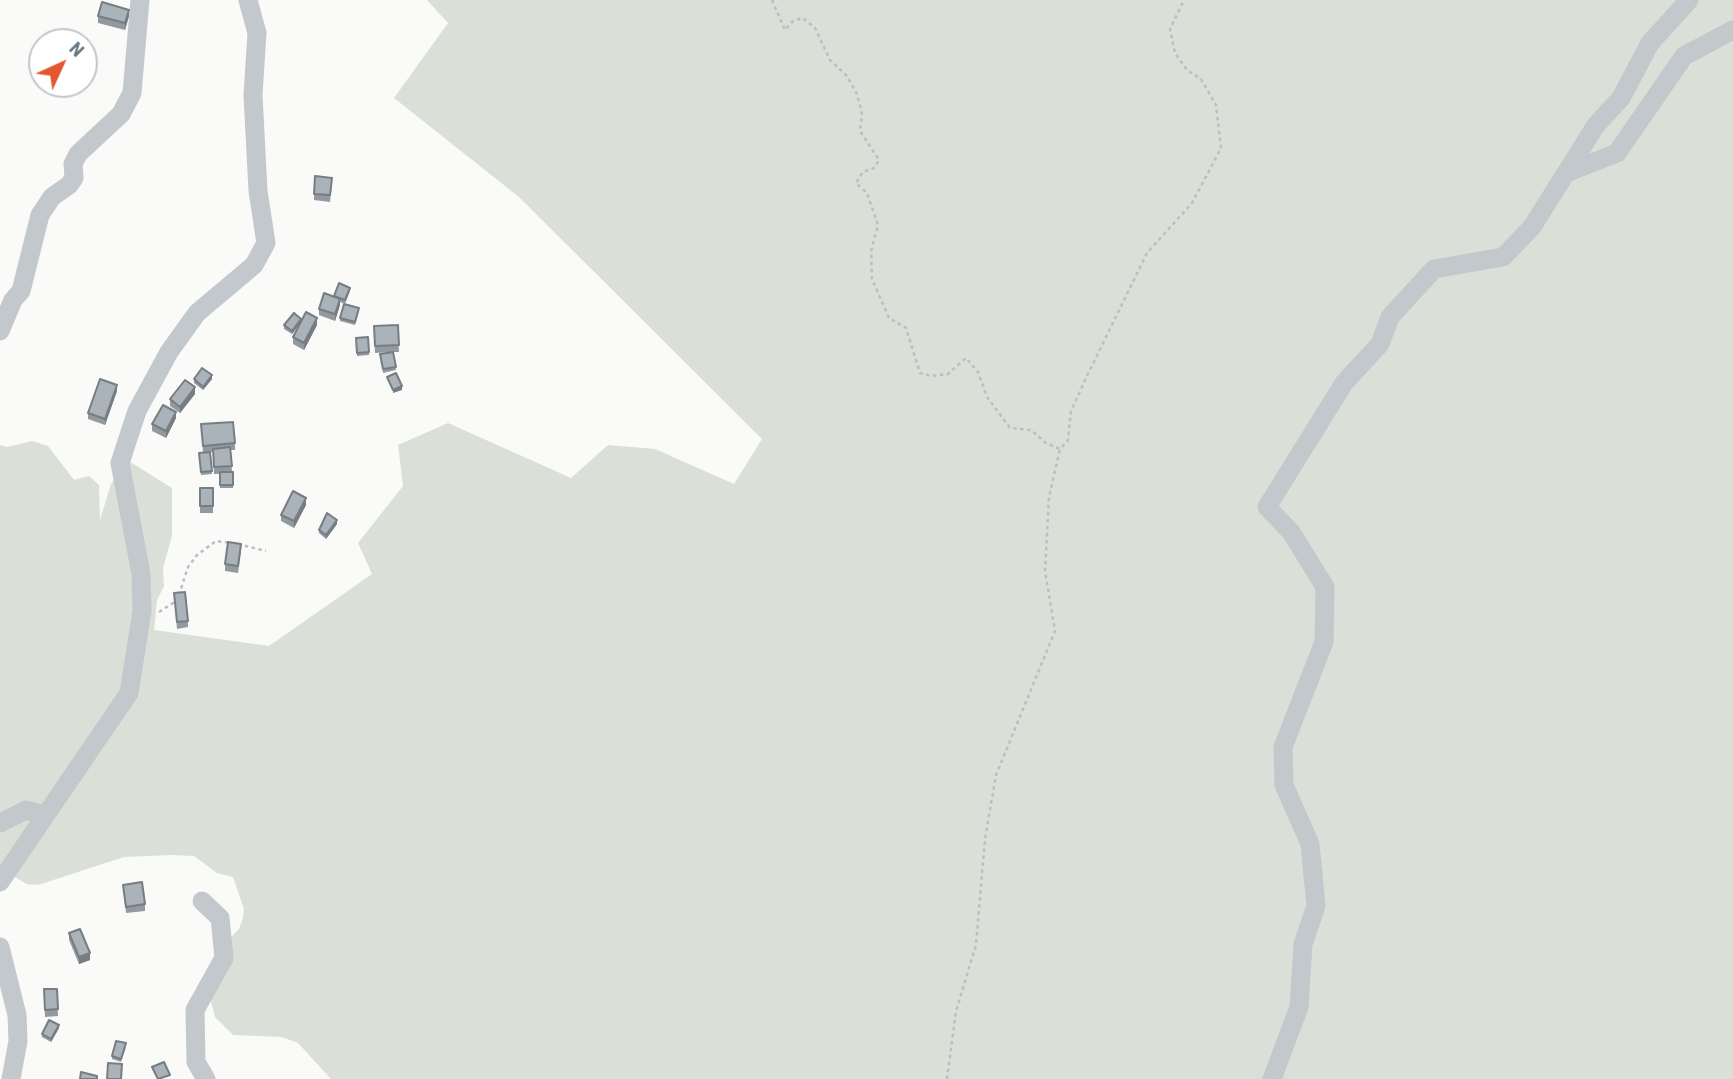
<!DOCTYPE html>
<html>
<head>
<meta charset="utf-8">
<style>
  body { margin:0 }
  #map { position:relative; width:1733px; height:1079px; overflow:hidden; background:#fafaf8; font-family:"Roboto Condensed",sans-serif }
  canvas { display:block }
  .north { position:absolute; left:28px; top:28px; width:70px; height:70px; box-sizing:border-box; background:#fff; border:2px solid #c1c8cd; border-radius:50%; rotate:45deg; font-size:19px; font-weight:700; line-height:28px; text-align:center; color:#657683 }
  .north::after { content:''; display:block; margin:auto; width:24px; height:32px; background:#e4572e; clip-path:polygon(50% 0,100% 100%,50% 72%,0 100%) }
</style>
</head>
<body>
<div id="map">
<canvas width="1733" height="1079"></canvas>
<div class="north">N</div>
</div>
<script>
const g = document.querySelector('canvas').getContext('2d');
g.lineJoin = 'round';
function paint(path, color) {
  g.fillStyle = color;
  g.fill(path, 'evenodd');
}
function toPath(rows) {
  const path = new Path2D();
  for (const r of rows) {
    path.moveTo(r[0], r[1]);
    for (let i = 2; i < r.length; i += 2) path.lineTo(r[i], r[i + 1]);
  }
  return path;
}
function strokePath(path, color, width, dash) {
  g.strokeStyle = color;
  g.lineWidth = width;
  g.lineCap = dash ? 'butt' : 'round';
  g.setLineDash(dash || []);
  g.stroke(path);
}
const green = toPath([
  [427,0,1733,0,1733,1079,331,1079,298,1043,282,1037,233,1035,215,1017,209,994,222,946,239,929,243,918,244,909,233,877,217,873,194,856,171,855,124,857,38,885,27,884,0,869,0,445,7,447,32,441,48,446,74,480,89,476,99,485,100,520,111,484,127,460,172,488,172,536,163,568,164,586,157,600,154,630,269,646,372,574,358,543,403,486,398,445,448,423,571,478,608,445,655,449,734,484,762,439,519,197,394,98,448,23]
]);
const path = toPath([
  [772,0,785,30,793,21,803,18,815,28,830,60,847,76,857,94,862,114,860,131,879,160,874,168,863,172,856,183,867,193,878,225,871,251,872,279,889,318,906,328,920,373,931,376,948,374,966,358,978,372,987,397,1010,428,1031,430,1046,443,1060,449,1068,440,1071,411,1087,376,1147,253,1192,203,1221,148,1216,105,1201,79,1187,70,1175,53,1170,29,1184,0],
  [238,544,266,551],
  [179,595,188,567,197,555,216,541,232,543],
  [159,612,176,601],
  [947,1079,956,1011,976,945,985,839,996,775,1055,631,1045,571,1049,497,1060,449]
]);
const minor = toPath([
  [1566,173,1596,125,1621,98,1650,43,1689,0],
  [0,331,13,300,21,291,40,215,52,197,69,185,74,178,73,164,78,154,121,114,132,93,140,0],
  [0,823,26,810,44,815],
  [0,882,129,693,142,611,141,574,120,463,137,411,169,352,197,313,254,265,266,243,258,191,253,95,257,33,248,0],
  [202,901,220,918,224,958,195,1010,196,1062,206,1079],
  [0,947,17,1015,18,1041,11,1079],
  [1272,1079,1299,1007,1303,944,1316,906,1310,844,1284,785,1283,747,1324,642,1325,587,1291,532,1267,507,1344,383,1380,344,1390,317,1434,269,1503,257,1532,227,1566,173,1617,153,1684,56,1733,30]
]);
const wall = toPath([
  [98,16,129,16,125,30,98,23],
  [332,184,330,202,314,200,314,194],
  [350,291,345,304,340,302,340,305,335,321,319,315,319,309,334,297],
  [359,311,355,325,340,321,340,318],
  [301,321,317,325,304,350,293,344,293,337,300,323,292,334,284,329,284,325],
  [398,325,399,352,393,352,396,370,383,373,380,354,392,352,375,353,374,326],
  [368,337,369,355,357,356,356,338],
  [194,379,212,379,203,390,194,383],
  [117,391,105,425,88,419,88,413],
  [195,394,180,413,170,406,170,399],
  [176,418,166,438,152,431,152,424],
  [201,424,235,443,235,450,231,450,232,472,233,472,233,488,220,488,220,474,214,474,213,452,210,452,212,474,201,475,199,453,203,452],
  [200,488,213,488,213,513,200,513],
  [306,505,294,528,281,521,281,515],
  [337,524,326,539,319,533,319,530],
  [241,551,238,573,225,571,225,564],
  [174,593,188,621,188,627,177,629],
  [123,885,145,904,145,911,126,913],
  [69,933,90,960,79,964,69,940],
  [44,989,57,989,58,1016,45,1017],
  [59,1028,51,1042,42,1037,42,1034],
  [126,1047,121,1062,112,1059,112,1056]
]);
const shadedWall = toPath([
  [129,10,129,16,125,30,125,23],
  [340,299,340,305,335,321,335,314],
  [317,318,317,325,304,350,304,343],
  [301,319,301,322,292,334,292,331],
  [212,375,212,379,203,390,203,387],
  [117,385,117,391,105,425,105,419],
  [402,386,402,390,393,393,393,390],
  [195,387,195,394,180,413,180,407],
  [176,412,176,418,166,438,166,431],
  [306,498,306,505,294,528,294,521],
  [337,520,337,524,326,539,326,535],
  [90,953,90,960,79,964,79,957],
  [59,1025,59,1028,51,1042,51,1039]
]);
const building = toPath([
  [102,2,129,10,125,23,98,16,102,2],
  [315,176,332,178,330,195,314,194,315,176],
  [339,283,350,288,345,300,334,296,339,283],
  [324,293,340,299,335,314,319,309,324,293],
  [344,304,359,308,355,322,340,318,344,304],
  [306,312,317,318,304,343,293,337,306,312],
  [294,313,301,319,292,331,284,325,294,313],
  [398,325,399,345,375,346,374,326,398,325],
  [368,337,369,352,357,353,356,338,368,337],
  [393,352,396,367,383,369,380,354,393,352],
  [202,368,212,375,203,387,194,379,202,368],
  [396,373,402,386,393,390,387,377,396,373],
  [100,379,117,385,105,419,88,413,100,379],
  [185,380,195,387,180,407,170,399,185,380],
  [163,405,176,412,166,431,152,424,163,405],
  [233,422,235,443,203,446,201,424,233,422],
  [230,447,232,466,214,467,213,449,230,447],
  [210,452,212,471,201,472,199,453,210,452],
  [220,472,233,472,233,485,220,485,220,472],
  [200,488,213,488,213,506,200,506,200,488],
  [293,491,306,498,294,521,281,515,293,491],
  [327,513,337,520,326,535,319,530,327,513],
  [228,542,241,544,238,566,225,564,228,542],
  [185,592,188,621,177,622,174,593,185,592],
  [142,882,145,904,126,907,123,885,142,882],
  [80,929,90,953,79,957,69,933,80,929],
  [44,989,57,989,58,1009,45,1010,44,989],
  [49,1020,59,1025,51,1039,42,1034,49,1020],
  [116,1041,126,1043,121,1059,112,1056,116,1041],
  [164,1062,170,1075,158,1079,152,1067,164,1062],
  [108,1063,122,1064,121,1079,107,1079,108,1063],
  [81,1072,97,1076,97,1079,80,1079,81,1072]
]);
paint(green, '#dadfd7');
strokePath(path, '#bbbfc2', 2.5, [3.5, 3.5]);
strokePath(minor, '#c3c8cc', 19);
paint(wall, '#929a9f');
paint(shadedWall, '#777d82');
paint(building, '#aab3b9');
strokePath(building, '#777d82', 2);
</script>
</body>
</html>
